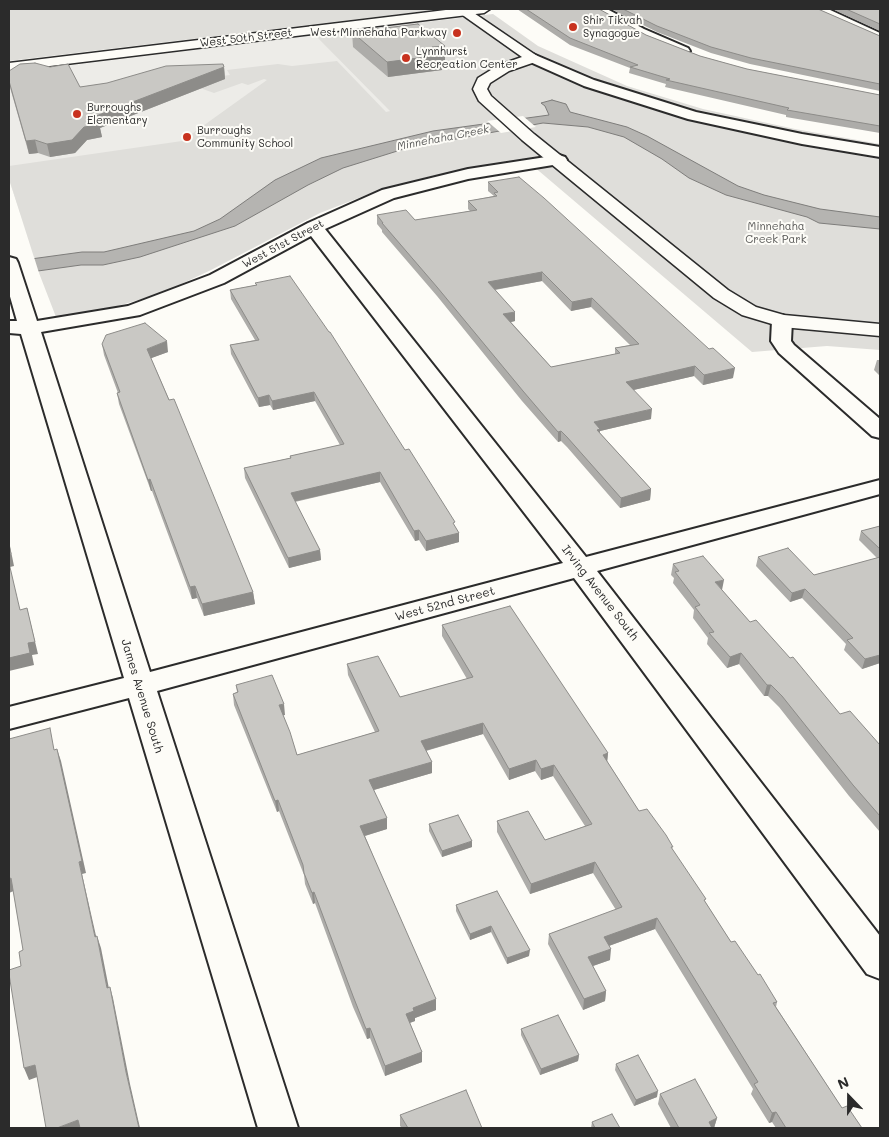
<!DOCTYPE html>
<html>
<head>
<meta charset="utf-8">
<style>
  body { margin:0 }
  #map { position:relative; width:889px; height:1137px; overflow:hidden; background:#fdfcf7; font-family:Mali,sans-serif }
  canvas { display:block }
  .frame { position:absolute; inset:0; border:10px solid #2b2b2b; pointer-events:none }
  .north { position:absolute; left:824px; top:1072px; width:50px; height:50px; -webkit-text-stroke:4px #fdfcf7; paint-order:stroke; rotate:338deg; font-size:14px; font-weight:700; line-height:20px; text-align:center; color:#2b2b2b }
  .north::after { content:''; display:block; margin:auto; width:18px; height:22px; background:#2b2b2b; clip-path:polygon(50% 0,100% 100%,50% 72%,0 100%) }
</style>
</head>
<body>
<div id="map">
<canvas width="889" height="1137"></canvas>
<div class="frame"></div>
<div class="north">N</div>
</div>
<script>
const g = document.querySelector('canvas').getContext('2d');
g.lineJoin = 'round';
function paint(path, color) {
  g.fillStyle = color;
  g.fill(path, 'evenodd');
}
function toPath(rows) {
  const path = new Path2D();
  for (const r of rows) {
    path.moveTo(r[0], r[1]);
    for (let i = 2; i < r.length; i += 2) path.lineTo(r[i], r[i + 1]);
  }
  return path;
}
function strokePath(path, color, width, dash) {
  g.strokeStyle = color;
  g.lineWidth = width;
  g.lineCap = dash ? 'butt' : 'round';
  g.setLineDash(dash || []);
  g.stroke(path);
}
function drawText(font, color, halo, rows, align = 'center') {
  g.font = font + ' Mali,sans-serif';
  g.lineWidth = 4;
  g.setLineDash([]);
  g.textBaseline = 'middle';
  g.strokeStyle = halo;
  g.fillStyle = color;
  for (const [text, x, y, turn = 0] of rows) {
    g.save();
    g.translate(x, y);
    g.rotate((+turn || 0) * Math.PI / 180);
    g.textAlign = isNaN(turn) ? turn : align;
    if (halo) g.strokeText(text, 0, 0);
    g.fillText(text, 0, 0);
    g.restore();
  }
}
const built = toPath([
  [346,31,391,111,32,247,9,180,9,73]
]);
const green = toPath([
  [9,9,442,9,9,61],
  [493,14,538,46,627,86,703,109,795,129,880,144,880,350,827,346,752,352,526,160,431,176,374,192,320,213,211,270,162,293,111,308,56,317,39,273,9,179,9,166,182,141,267,80,264,79,248,85,242,83,214,93,200,88,214,77,230,75,227,70,278,64,292,66,337,61,386,112,390,111,315,35]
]);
const water = toPath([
  [552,100,566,104,570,112,627,127,647,136,738,186,764,195,820,209,880,217,880,229,819,223,807,217,726,195,689,178,662,159,624,137,588,127,543,123,407,148,343,168,308,185,235,226,140,257,103,265,81,265,9,275,9,262,82,252,104,252,194,231,220,219,275,180,321,158,433,131,549,115,545,106,541,103,552,100]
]);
const pier = toPath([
  [523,116,536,127,501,133,487,121],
  [34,257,39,273,9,277,9,260]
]);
const minor = toPath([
  [592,9,607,9,644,29,688,48,690,51,683,55,678,54,634,35,592,9],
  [813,9,828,9,880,33,880,42,815,12,813,9],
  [533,54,594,80,696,112,802,134,880,147,880,157,802,144,688,119,584,86,528,61,526,58,528,55,533,54],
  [559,155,565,157,567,160,565,163,468,179,394,198,325,229,586,557,880,480,880,494,597,571,880,936,880,979,867,974,574,578,157,691,298,1128,258,1128,129,698,9,729,9,707,124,678,21,334,9,333,9,321,17,321,9,293,9,257,16,259,18,263,37,321,128,306,210,275,308,223,382,190,468,169,559,155],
  [311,236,563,563,150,672,41,332,140,315,224,283,311,236],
  [782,315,789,317,792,321,791,341,794,345,880,419,880,438,872,436,779,353,771,341,772,321,775,317,782,315]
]);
const tertiary = toPath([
  [454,9,468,9,540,58,538,61,509,71,490,83,487,89,491,96,534,134,728,290,756,307,784,315,880,324,880,336,782,327,742,315,714,298,522,140,479,101,473,89,478,78,499,65,522,57,454,9]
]);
const secondary = toPath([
  [454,9,490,9,484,13,9,71,9,63,454,9]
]);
const wall = toPath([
  [517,9,599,9,646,35,700,56,747,69,880,95,880,133,786,117,786,115,665,87,666,84,629,73,630,68,570,45],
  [611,9,818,9,880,36,880,91,750,64,711,53,657,32],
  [832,9,880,9,880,31],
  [352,32,445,60,442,61,442,70,388,77,353,47],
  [224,67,225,79,100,128,102,137,87,140,75,153,50,157,38,153,29,154,9,84,9,71,80,87],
  [488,182,733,378,703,385,694,376,633,390,651,419,600,431,600,433,651,489,650,500,620,508,567,447,561,441,558,442,522,401,437,296,382,232,382,230,377,224,377,215,415,220,470,211,468,209,468,201,494,196,488,191],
  [542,281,571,311,591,307,630,345,615,348,615,354,551,367,511,322,515,321,495,290],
  [255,283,405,450,459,533,459,542,426,551,419,540,415,541,380,482,295,502,320,550,321,560,289,568,245,478,244,468,290,458,290,456,340,445,315,401,273,410,270,405,259,407,231,354,230,345,255,340,231,299,230,290,256,285],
  [102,344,168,352,151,358,253,592,255,604,204,616,197,598,192,599,152,491,151,491,119,404,117,393,118,393,104,355],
  [877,360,880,360,880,376,874,370],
  [880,526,880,663,862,669,844,650,846,644,802,598,790,602,756,566,758,557,814,575,877,558,859,540,861,531],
  [673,564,722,590,750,622,790,658,840,714,880,745,880,832,849,796,779,707,768,696,764,696,739,664,727,668,707,644,708,638,693,618,694,610,673,583,674,578,671,575],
  [442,625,608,753,607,761,639,811,672,849,706,903,731,942,758,975,777,1002,776,1007,842,1108,862,1128,776,1128,772,1122,769,1123,751,1094,753,1089,655,929,609,946,610,960,593,966,606,991,605,1001,583,1010,548,944,549,934,616,910,593,873,530,894,497,832,497,821,545,840,585,826,553,776,541,780,535,771,509,780,483,734,426,751,432,762,432,773,374,790,387,829,365,836,436,1010,415,1018,415,1021,410,1023,422,1052,422,1062,385,1076,370,1038,367,1039,353,1007,315,903,313,904,305,884,304,875,279,811,277,812,234,705,233,694,237,692,236,685,285,715,283,715,297,755,375,732,348,675,347,664,400,697,467,679,442,636],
  [429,824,472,847,442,857,429,831],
  [497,891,529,956,507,964,491,932,470,940,456,911,456,905],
  [521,1029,579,1055,578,1061,540,1075,521,1035],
  [616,1064,657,1097,634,1106,615,1070],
  [660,1094,717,1118,714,1128,671,1128,658,1104],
  [400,1115,482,1128,402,1128,400,1126],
  [592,1122,620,1128,591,1128]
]);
const shadedWall = toPath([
  [445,46,445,60,442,61,442,70,388,77,387,62,432,47],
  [224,67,225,79,100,128,102,137,87,140,75,153,50,157,47,144,84,127,96,116],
  [35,140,38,153,29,154,26,141],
  [542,272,542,281,487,291,488,282],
  [592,298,591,307,571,311,572,302],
  [515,312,515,321,503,324,503,314],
  [167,341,168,352,149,359,147,349],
  [695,366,694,376,625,392,626,382],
  [735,368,733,378,703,385,704,375],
  [314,392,315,401,273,410,272,401],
  [269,395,270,405,259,407,258,398],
  [652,409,651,419,600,431,599,439,594,422],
  [561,431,561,441,558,442,558,432],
  [380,472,380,482,292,502,291,493],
  [150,479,152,491,151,491,148,480],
  [651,489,650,500,620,508,621,498],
  [419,530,419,540,415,541,414,531],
  [459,533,459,542,426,551,426,541],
  [9,541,14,566,10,567,24,621,9,563],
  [320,550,321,560,289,568,288,558],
  [724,580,722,590,715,582],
  [195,586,197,598,192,599,190,587],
  [805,589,802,598,790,602,792,593],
  [253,592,255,604,204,616,202,604],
  [27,608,38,654,32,655,34,665,9,671,9,658,28,643],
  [741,653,739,664,727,668,730,657],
  [880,655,880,663,862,669,865,659],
  [767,685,771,685,768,696,764,696],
  [284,704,285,715,280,716,279,705],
  [483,723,483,734,421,752,421,741],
  [57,749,61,761,86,873,82,874,99,949,95,937,79,862],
  [608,753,607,764,603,755],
  [536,760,535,771,509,780,509,769],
  [432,762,432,773,370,791,369,780],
  [554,765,553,776,541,780,541,769],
  [278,800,279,811,277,812,275,801],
  [387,818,387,829,361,837,360,826],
  [472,841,472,847,442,857,442,851],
  [595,862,593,873,530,894,531,884],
  [11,878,16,890,9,893,9,879],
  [314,892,315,903,313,904,312,893],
  [657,918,655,929,603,948,604,937],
  [491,926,491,932,470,940,470,934],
  [97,936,101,948,111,999,107,988],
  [611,949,610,960,587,968,588,957],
  [530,950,529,956,507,964,507,958],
  [110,987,113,998,130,1084,140,1128,139,1128,126,1072],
  [606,991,605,1001,583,1010,584,999],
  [436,999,436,1010,415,1018,415,1021,406,1024,406,1014,413,1008],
  [370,1028,370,1038,367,1039,366,1029],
  [422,1052,422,1062,385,1076,385,1066],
  [579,1055,578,1061,540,1075,541,1069],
  [35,1065,40,1076,29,1080,24,1068],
  [658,1091,657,1097,634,1106,636,1100],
  [776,1112,772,1122,769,1123,772,1113],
  [717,1118,714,1128,707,1128,709,1122],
  [78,1120,81,1128,57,1128]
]);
const building = toPath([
  [526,9,599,9,646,35,700,56,747,69,880,95,880,126,787,110,789,108,666,80,670,79,630,67,638,65,570,38,526,9],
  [623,9,818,9,880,36,880,84,751,58,711,47,657,26,623,9],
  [846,9,880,9,880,24,846,9],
  [418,24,445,46,432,47,442,55,387,62,352,32,418,24],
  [35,63,50,67,68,64,80,87,107,83,166,66,223,64,224,67,96,116,99,125,84,127,72,140,47,144,35,140,26,141,9,81,9,71,20,64,35,63],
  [519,177,544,198,709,349,713,348,735,368,704,375,695,366,626,382,652,409,594,422,600,429,597,430,651,489,621,498,567,437,561,431,558,432,523,391,437,287,382,223,383,223,377,215,406,210,415,220,477,210,468,201,497,196,494,193,498,192,488,182,519,177],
  [542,272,572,302,592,298,639,344,615,348,620,353,551,367,503,314,515,312,488,282,542,272],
  [290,276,329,332,330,332,405,450,409,449,455,522,453,523,459,533,426,541,419,530,414,531,380,472,291,493,320,550,288,558,244,468,291,458,290,456,344,444,314,392,272,401,269,395,258,398,230,345,259,340,230,290,257,285,255,283,290,276],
  [145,323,167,341,147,349,169,400,174,399,253,592,202,604,195,586,190,587,150,479,148,480,117,393,120,392,102,344,106,335,145,323],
  [880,526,880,549,861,531,880,526],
  [9,545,11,554,9,555,9,545],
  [788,548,814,575,880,557,880,655,865,659,847,640,853,638,805,589,792,593,758,557,788,548],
  [703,556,724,580,715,582,750,622,756,620,790,658,793,657,840,714,850,711,880,745,880,816,853,785,782,696,771,685,767,685,741,653,730,657,709,633,714,632,695,607,700,605,675,572,679,571,673,564,703,556],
  [9,563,20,610,27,608,35,642,28,643,30,653,9,658,9,563],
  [510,606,608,753,603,755,639,811,647,809,666,835,673,847,671,847,706,899,704,900,731,942,735,941,758,975,760,974,777,1002,773,1003,842,1108,847,1106,862,1128,786,1128,776,1112,772,1113,754,1084,758,1082,657,918,604,937,611,949,588,957,606,991,584,999,549,934,622,907,595,862,531,884,497,821,528,811,545,840,592,824,554,765,541,769,536,760,509,769,483,723,421,741,432,762,369,780,387,818,360,826,436,999,413,1008,414,1011,406,1014,422,1052,385,1066,370,1028,366,1029,353,996,314,892,312,893,304,873,303,865,278,800,275,801,233,694,238,692,236,685,272,675,284,704,279,705,290,732,297,755,379,731,347,664,378,656,400,697,473,677,442,625,510,606],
  [50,728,54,750,57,749,82,861,79,862,95,937,97,936,107,988,110,987,126,1072,139,1128,80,1128,78,1120,57,1128,46,1128,35,1065,24,1068,9,974,9,970,21,966,19,952,23,950,11,878,9,879,9,739,50,728],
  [458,815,472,841,442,851,429,824,458,815],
  [497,891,530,950,507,958,491,926,470,934,456,905,497,891],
  [558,1015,579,1055,541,1069,521,1029,558,1015],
  [638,1055,658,1091,636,1100,616,1064,638,1055],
  [695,1079,717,1118,709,1122,712,1128,679,1128,660,1094,695,1079],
  [466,1090,482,1128,408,1128,400,1115,466,1090],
  [612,1114,620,1128,595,1128,592,1122,612,1114]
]);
const markers = [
  [573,27,5,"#c8321e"],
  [457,33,5,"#c8321e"],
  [406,58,5,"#c8321e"],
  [77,114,5,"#c8321e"],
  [187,137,5,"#c8321e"]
];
const farPoinames = [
  ["Shir Tikvah",583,21],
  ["Synagogue",583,34],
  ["West Minnehaha Parkway",447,33,"right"],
  ["Lynnhurst",416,52],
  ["Recreation Center",416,65],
  ["Burroughs",87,108],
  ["Elementary",87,121],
  ["Burroughs",197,131],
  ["Community School",197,144]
];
const farStreetnames = [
  ["West 50th Street",246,38,-7],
  ["West 51st Street",283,244,-28]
];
const farWaternames = [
  ["Minnehaha Creek",443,138,-11]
];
const farParknames = [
  ["Minnehaha",776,227],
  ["Creek Park",776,240]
];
const streetNames = [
  ["Irving Avenue South",600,593,52],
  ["West 52nd Street",445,604,-15],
  ["James Avenue South",142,696,73]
];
paint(built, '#edece8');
paint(green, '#dfdeda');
paint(water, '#b5b4b1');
strokePath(water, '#7e7d7b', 1);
paint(pier, '#fdfcf7');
strokePath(minor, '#2b2b2b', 4);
strokePath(tertiary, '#2b2b2b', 3);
strokePath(secondary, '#2b2b2b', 3);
paint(minor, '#fdfcf7');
paint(tertiary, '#fdfcf7');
paint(secondary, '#fdfcf7');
paint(wall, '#adaca9');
paint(shadedWall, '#8d8c89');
paint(building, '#c9c8c4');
strokePath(building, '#8d8c89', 1);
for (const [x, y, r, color] of markers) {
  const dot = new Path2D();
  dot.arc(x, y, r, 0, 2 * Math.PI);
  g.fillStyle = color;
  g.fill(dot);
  strokePath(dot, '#fdfcf7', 2);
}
drawText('11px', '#2b2b2b', '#fdfcf7', farPoinames, 'left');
drawText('11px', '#2b2b2b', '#fdfcf7', farStreetnames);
drawText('italic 11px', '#5b5b5a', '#fdfcf7', farWaternames);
drawText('11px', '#585857', '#fdfcf7', farParknames);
drawText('12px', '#2b2b2b', '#fdfcf7', streetNames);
</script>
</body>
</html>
